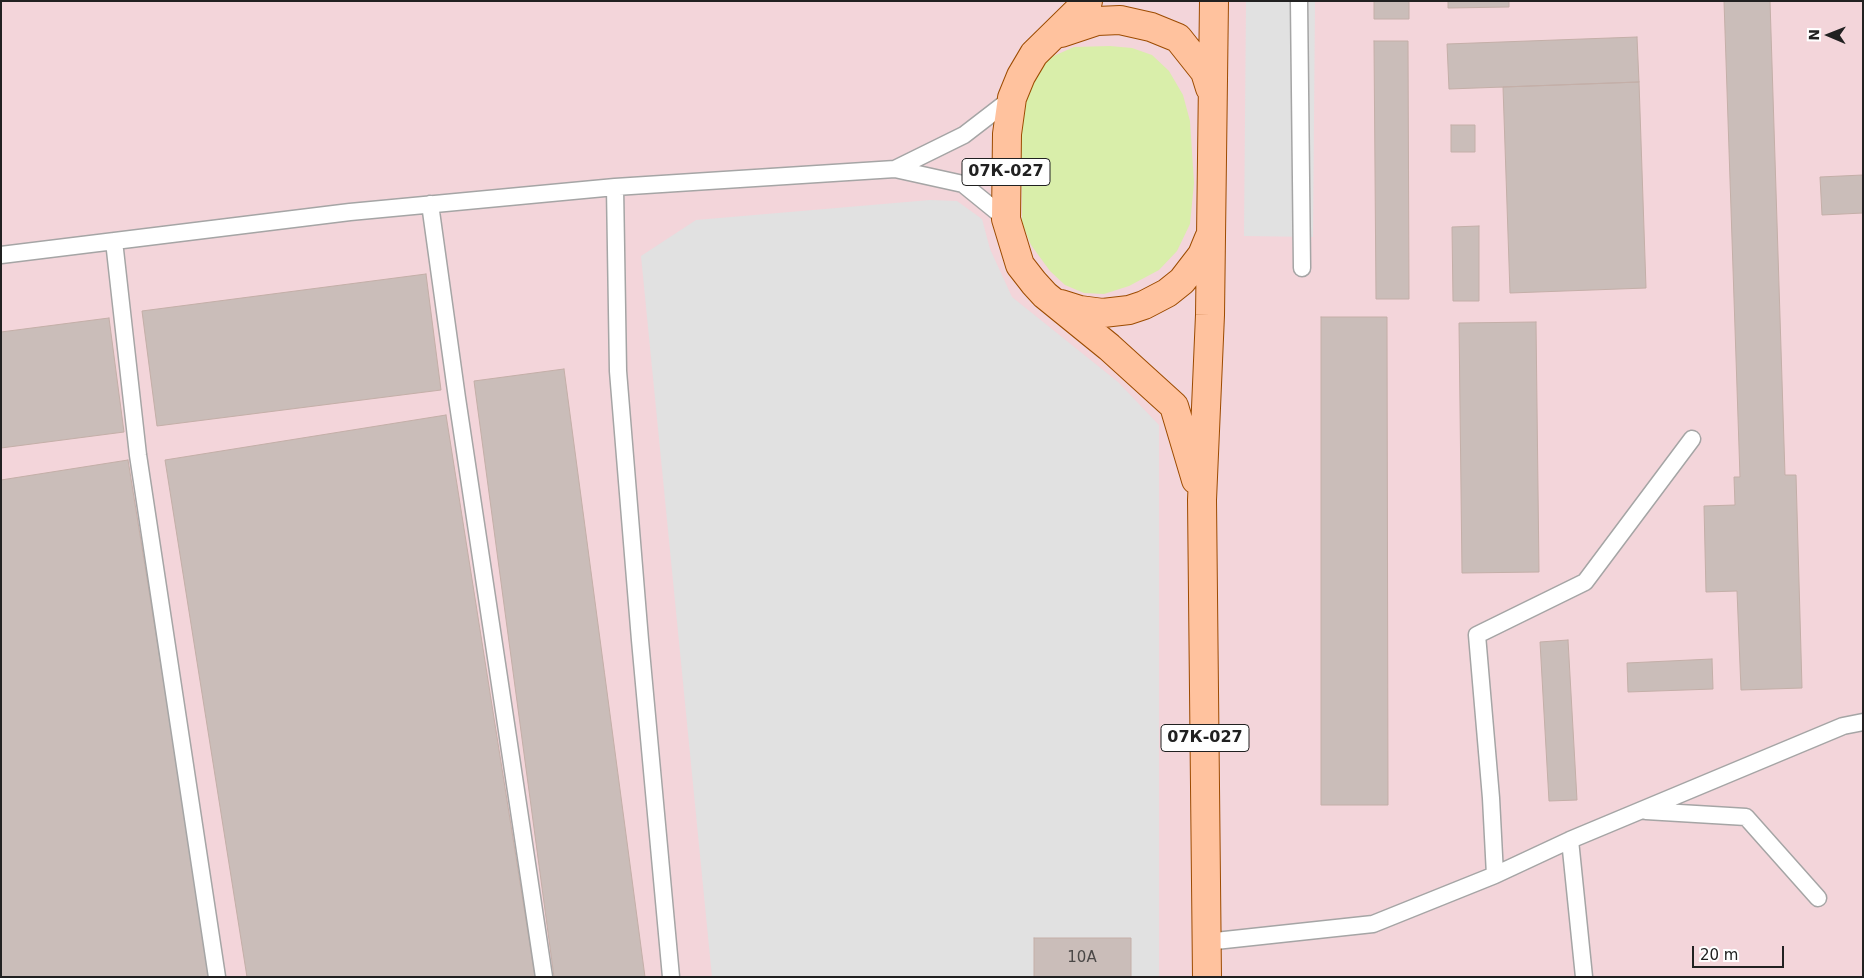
<!DOCTYPE html>
<html>
<head>
<meta charset="utf-8">
<style>
  body { margin:0 }
  #map { position:relative; width:1864px; height:978px; overflow:hidden; background:#f1ece7; font-family:"DejaVu Sans",sans-serif }
  canvas { display:block }
  .frame { position:absolute; inset:0; border:2px solid #212121; pointer-events:none }
  .north { position:absolute; left:1804px; top:10px; width:50px; height:50px; -webkit-text-stroke:4px #fff; paint-order:stroke; rotate:271deg; font-size:14px; font-weight:700; line-height:20px; text-align:center; color:#212121 }
  .north::after { content:''; display:block; margin:auto; width:18px; height:22px; background:#212121; clip-path:polygon(50% 0,100% 100%,50% 72%,0 100%) }
  .scale { position:absolute; left:1692px; top:946px; width:92px; height:22px; box-sizing:border-box; border:2px solid #212121; border-top:0; padding-left:6px; font-size:15px; line-height:18px; white-space:nowrap; color:#212121; -webkit-text-stroke:4px #fff; paint-order:stroke }
</style>
</head>
<body>
<div id="map">
<canvas width="1864" height="978"></canvas>
<div class="frame"></div>
<div class="north">N</div>
<div class="scale">20 m</div>
</div>
<script>
const g = document.querySelector('canvas').getContext('2d');
g.lineJoin = 'round';
function paint(path, color) {
  g.fillStyle = color;
  g.fill(path, 'evenodd');
}
function toPath(rows) {
  const path = new Path2D();
  for (const r of rows) {
    path.moveTo(r[0], r[1]);
    for (let i = 2; i < r.length; i += 2) path.lineTo(r[i], r[i + 1]);
  }
  return path;
}
function strokePath(path, color, width, dash) {
  g.strokeStyle = color;
  g.lineWidth = width;
  g.lineCap = dash ? 'butt' : 'round';
  g.setLineDash(dash || []);
  g.stroke(path);
}
function drawText(font, color, halo, rows, align = 'center') {
  g.font = font + ' "DejaVu Sans",sans-serif';
  g.lineWidth = 4;
  g.setLineDash([]);
  g.textBaseline = 'middle';
  g.strokeStyle = halo;
  g.fillStyle = color;
  for (const [text, x, y, turn = 0] of rows) {
    g.save();
    g.translate(x, y);
    g.rotate((+turn || 0) * Math.PI / 180);
    g.textAlign = isNaN(turn) ? turn : align;
    if (halo) g.strokeText(text, 0, 0);
    g.fillText(text, 0, 0);
    g.restore();
  }
}
const commercial = toPath([
  [1,1,1863,1,1863,977,1,977]
]);
const grass = toPath([
  [1110,46,1132,48,1152,55,1169,71,1183,95,1190,121,1194,183,1190,224,1177,251,1159,270,1129,286,1104,294,1084,293,1065,285,1050,271,1031,245,1022,223,1021,115,1033,80,1049,58,1074,47]
]);
const parking = toPath([
  [1246,1,1315,1,1313,237,1244,236],
  [930,200,957,201,982,219,990,249,1012,297,1118,382,1159,425,1159,977,712,977,641,256,696,220]
]);
const building = toPath([
  [1374,1,1409,1,1409,19,1374,19,1374,1],
  [1448,1,1509,1,1509,7,1448,8,1448,1],
  [1724,1,1770,1,1785,475,1796,475,1802,688,1741,690,1737,591,1706,592,1704,506,1735,505,1734,477,1740,477,1724,1],
  [1637,37,1639,82,1449,89,1447,44,1637,37],
  [1374,41,1408,41,1409,299,1376,299,1374,41],
  [1639,82,1646,288,1510,293,1503,87,1639,82],
  [1451,125,1475,125,1475,152,1451,152,1451,125],
  [1863,175,1863,213,1822,215,1820,177,1863,175],
  [1479,226,1479,301,1453,301,1452,227,1479,226],
  [426,274,441,390,157,426,142,311,426,274],
  [1321,317,1387,317,1388,805,1321,805,1321,317],
  [109,318,124,432,1,448,1,332,109,318],
  [1536,322,1539,572,1462,573,1459,323,1536,322],
  [564,369,645,977,554,977,474,381,564,369],
  [446,415,535,977,247,977,165,460,446,415],
  [128,460,211,977,1,977,1,480,128,460],
  [1568,640,1577,800,1549,801,1540,642,1568,640],
  [1712,659,1713,689,1628,692,1627,663,1712,659],
  [1034,938,1131,938,1131,977,1034,977,1034,938]
]);
const service = toPath([
  [1299,1,1302,268],
  [895,169,964,135,1012,98],
  [430,204,457,398,544,977],
  [114,241,138,455,217,977],
  [1,255,350,212,615,187],
  [1646,811,1746,817,1818,898],
  [1570,840,1584,977],
  [1495,875,1491,798,1477,635,1585,582,1692,439],
  [1206,942,1373,924,1495,875,1570,840,1843,726,1863,722],
  [671,977,640,640,618,371,615,187,895,169,963,184,1006,219]
]);
const primary = toPath([
  [1088,1,1034,54,1021,76,1012,98,1007,134,1006,219,1020,265,1034,283,1045,295,1109,347,1174,406,1196,480],
  [1061,33,1097,21,1120,20,1151,27,1178,38,1205,72,1210,88],
  [1061,304,1080,310,1103,313,1129,310,1144,305,1167,293,1182,281,1202,255,1209,238],
  [1207,977,1202,500,1210,315,1214,1]
]);
const numberNames = [
  ["10А",1082,958]
];
const shields = [
  [1006,172,88],
  [1205,738,88]
];
const shieldNames = [
  ["07К-027",1006,172],
  ["07К-027",1205,738]
];
paint(commercial, '#f3d5da');
paint(grass, '#d9eeaa');
paint(parking, '#e1e1e1');
paint(building, '#cabdb9');
strokePath(building, '#c4afa8', 1);
strokePath(service, '#a5a5a5', 19);
strokePath(primary, '#9d4b00', 30);
strokePath(service, '#fff', 16);
strokePath(primary, '#ffc29e', 28);
drawText('15px', '#4b4847', null, numberNames);
for (const [x, y, w] of shields) {
  const box = new Path2D();
  box.roundRect(x - w / 2, y - 13.5, w, 27, 4);
  g.fillStyle = '#fff';
  g.fill(box);
  strokePath(box, '#212121', 1);
}
drawText('bold 16px', '#212121', null, shieldNames);
</script>
</body>
</html>
